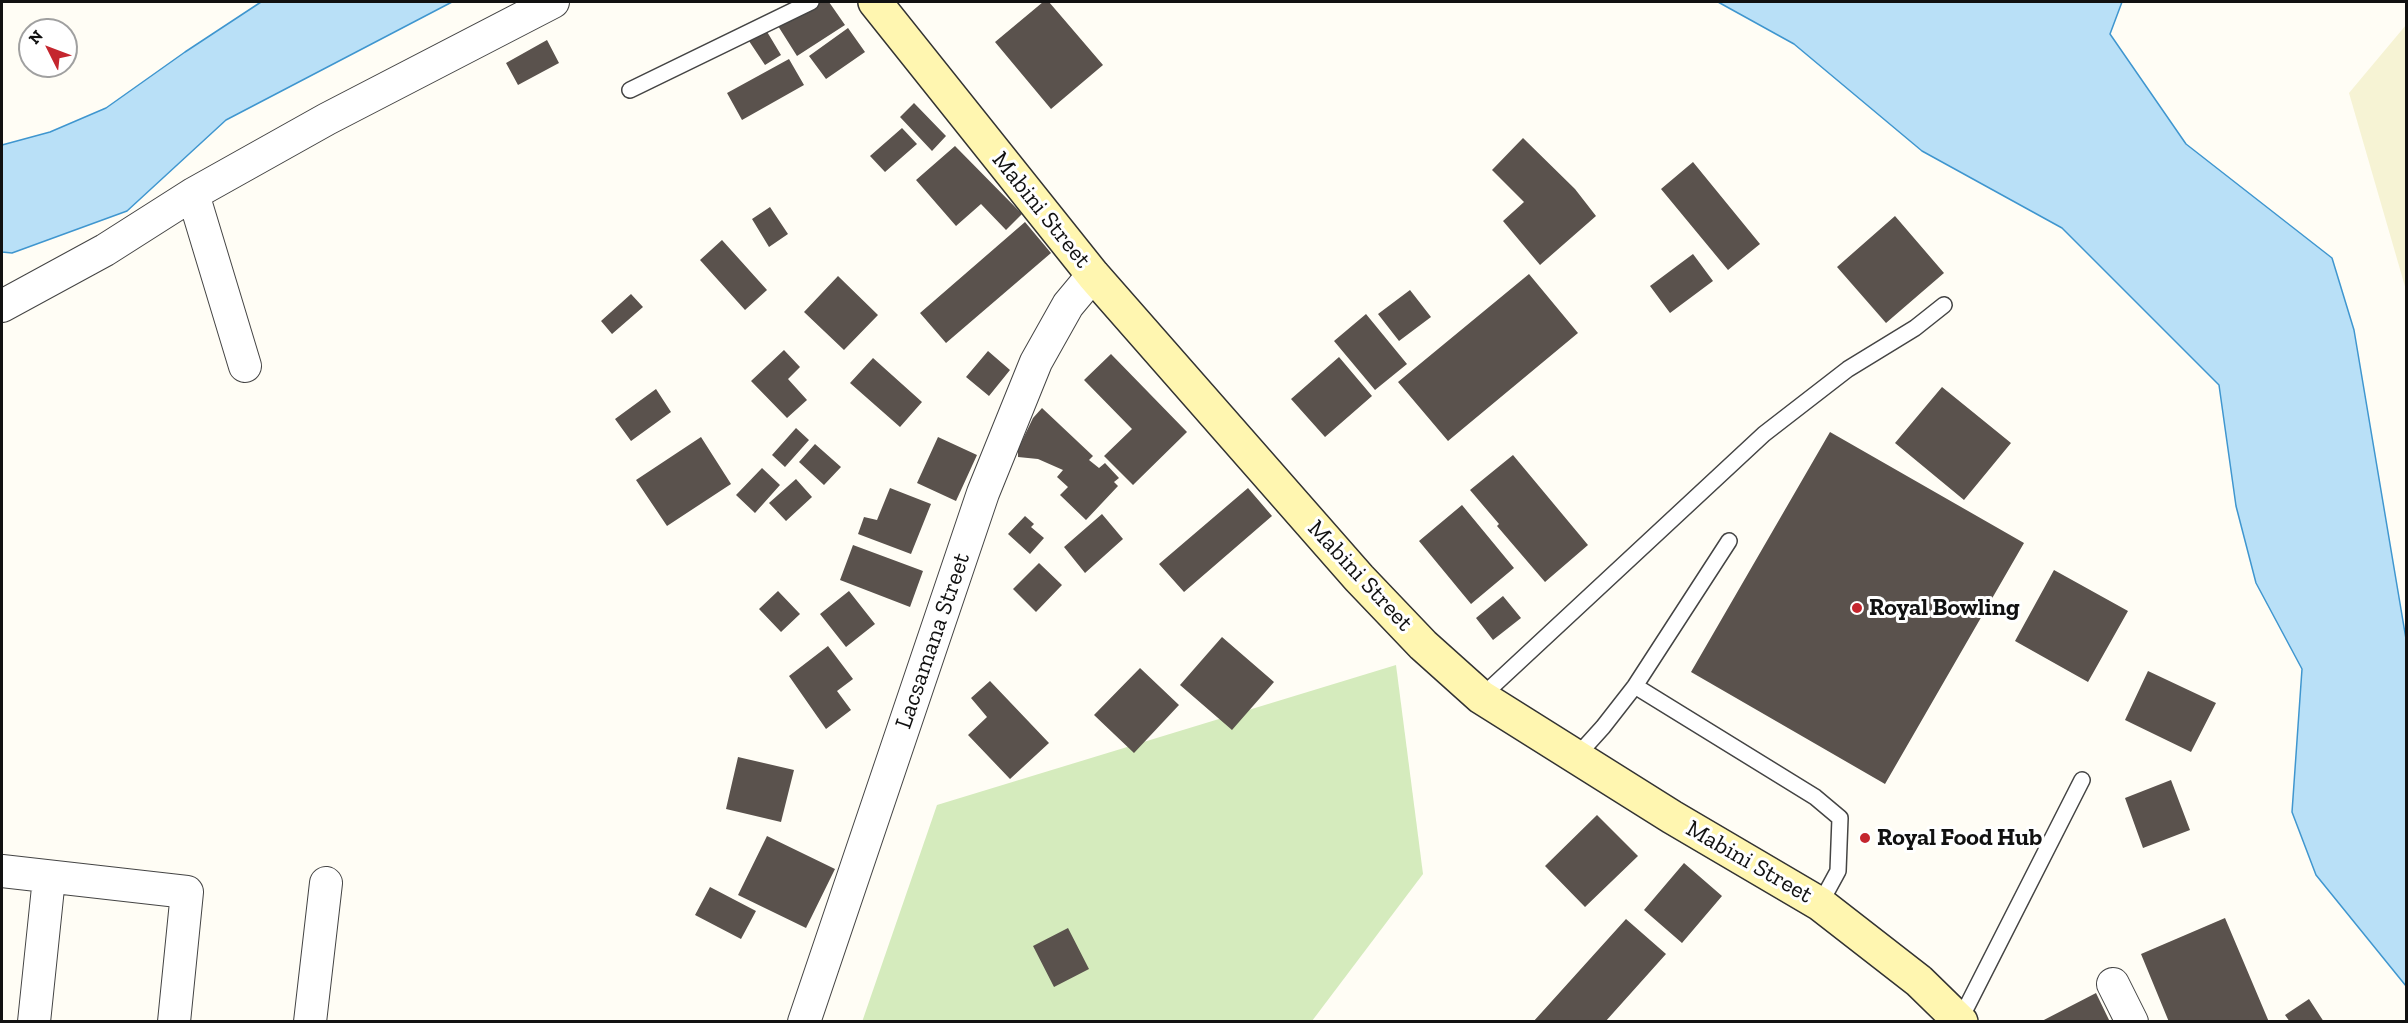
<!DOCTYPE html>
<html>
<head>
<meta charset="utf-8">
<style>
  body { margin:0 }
  #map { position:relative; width:2408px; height:1023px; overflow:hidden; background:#fffdf5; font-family:"Zilla Slab",serif }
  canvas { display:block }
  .frame { position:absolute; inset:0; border:3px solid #111; pointer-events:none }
  .north { position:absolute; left:18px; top:18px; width:60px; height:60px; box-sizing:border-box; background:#fff; border:2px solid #a0a0a0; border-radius:50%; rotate:312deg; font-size:16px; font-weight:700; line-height:24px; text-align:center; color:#111 }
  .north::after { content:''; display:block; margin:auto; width:21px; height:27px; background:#c4262e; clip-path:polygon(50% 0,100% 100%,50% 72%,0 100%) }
</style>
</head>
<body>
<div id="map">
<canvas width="2408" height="1023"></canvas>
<div class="frame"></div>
<div class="north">N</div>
</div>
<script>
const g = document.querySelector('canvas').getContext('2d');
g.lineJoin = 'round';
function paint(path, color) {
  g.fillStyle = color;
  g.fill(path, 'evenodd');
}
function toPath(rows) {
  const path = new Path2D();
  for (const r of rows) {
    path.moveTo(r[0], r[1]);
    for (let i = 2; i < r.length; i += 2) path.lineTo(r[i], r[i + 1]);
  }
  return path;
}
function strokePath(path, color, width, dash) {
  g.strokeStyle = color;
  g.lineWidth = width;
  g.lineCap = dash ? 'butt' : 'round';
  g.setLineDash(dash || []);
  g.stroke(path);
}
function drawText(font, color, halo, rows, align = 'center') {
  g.font = font + ' "Zilla Slab",serif';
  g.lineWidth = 6;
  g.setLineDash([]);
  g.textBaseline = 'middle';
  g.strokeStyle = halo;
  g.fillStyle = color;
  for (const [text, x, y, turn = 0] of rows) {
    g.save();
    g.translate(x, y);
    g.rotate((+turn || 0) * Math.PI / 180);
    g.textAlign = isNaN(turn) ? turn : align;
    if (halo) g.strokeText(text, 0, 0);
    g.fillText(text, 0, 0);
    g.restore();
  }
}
const farmland = toPath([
  [2406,25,2406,290,2349,93]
]);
const green = toPath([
  [1396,665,1423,874,1312,1021,862,1022,937,805]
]);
const water = toPath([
  [261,2,452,2,226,120,127,211,12,253,2,252,2,145,50,132,106,108,185,52,261,2],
  [1718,2,2122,2,2110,34,2186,144,2332,258,2354,330,2406,639,2406,986,2316,875,2292,812,2302,669,2256,583,2236,506,2219,385,2062,228,1922,151,1794,44,1718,2]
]);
const building = toPath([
  [815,2,829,2,845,25,797,56,778,26],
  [1043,2,1049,2,1103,65,1051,109,995,42],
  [848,28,865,52,826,79,809,56],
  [766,30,781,55,765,65,749,41],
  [547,40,559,63,518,85,506,63],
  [789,59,804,85,742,120,727,93],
  [914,103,946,136,932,151,900,117],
  [902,128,917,144,885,172,870,156],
  [1523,138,1575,189,1596,216,1540,265,1503,221,1524,202,1492,170],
  [955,146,1022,214,1006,230,981,204,956,226,916,180],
  [1693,162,1760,244,1728,270,1661,189],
  [770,207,788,234,769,247,752,219],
  [1895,216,1944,273,1886,323,1837,267],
  [1025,222,1051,253,946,343,920,313],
  [722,240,767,290,745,310,700,260],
  [1693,254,1713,281,1670,313,1650,286],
  [1529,274,1578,333,1448,441,1398,382],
  [838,276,878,315,844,350,804,312],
  [1410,290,1431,317,1399,341,1378,314],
  [631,294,643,307,612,334,601,321],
  [1366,314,1407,364,1375,390,1334,341],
  [784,350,800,367,788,379,807,400,787,418,751,381],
  [988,351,1010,370,989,396,966,377],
  [1111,354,1187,432,1133,485,1104,456,1132,429,1084,380],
  [1339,357,1372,396,1325,437,1291,399],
  [873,358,922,402,900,427,850,383],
  [1942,387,2011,443,1964,500,1895,443],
  [656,389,671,412,631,441,615,419],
  [1042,408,1093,456,1089,460,1099,468,1105,463,1119,478,1114,482,1118,486,1086,520,1060,495,1068,487,1057,477,1063,470,1038,459,1018,457,1018,449,1033,418],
  [796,428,809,440,785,467,772,455],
  [1830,432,2024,543,1885,784,1691,672],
  [701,437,731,484,667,526,636,480],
  [938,437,977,455,956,501,917,483],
  [815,444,841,467,824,485,799,462],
  [1513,455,1588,545,1545,582,1497,526,1499,524,1470,490],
  [762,468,780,485,755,513,736,495],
  [796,479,812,497,786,521,769,503],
  [890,488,931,504,911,554,858,534,864,517,877,520],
  [1248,488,1272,516,1184,592,1159,564],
  [1462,505,1514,568,1471,604,1419,541],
  [1102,514,1123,539,1085,573,1064,547],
  [1025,516,1034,524,1031,527,1044,538,1030,554,1008,534],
  [853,545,923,571,910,607,840,580],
  [1039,563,1062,585,1036,612,1013,589],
  [2054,570,2128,611,2088,682,2015,641],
  [778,591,800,614,781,632,759,609],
  [849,591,875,624,846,647,820,614],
  [1503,596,1521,618,1493,640,1476,618],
  [1222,637,1274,682,1232,730,1180,685],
  [828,646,853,679,837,691,851,710,826,729,789,676],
  [1140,668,1179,705,1134,753,1094,715],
  [2148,671,2216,703,2191,752,2125,720],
  [990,681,1049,743,1010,779,968,735,987,717,971,698],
  [738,757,794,770,781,822,726,809],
  [2171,780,2190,830,2143,848,2125,798],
  [1597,815,1638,856,1585,907,1545,866],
  [767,836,835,869,806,928,738,895],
  [1684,863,1722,896,1682,943,1644,910],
  [710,887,756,911,741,939,695,915],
  [2225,918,2269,1022,2169,1022,2141,954],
  [1626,919,1666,954,1605,1022,1533,1022],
  [1068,928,1089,969,1054,987,1033,946],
  [2096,993,2110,1022,2040,1022],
  [2309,999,2324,1022,2290,1022,2285,1015]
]);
const lane = toPath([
  [630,90,811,2],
  [1635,686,1815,797,1840,818,1838,871,1820,904],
  [1481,697,1764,434,1848,369,1915,328,1944,305],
  [1575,758,1603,727,1635,686,1729,541],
  [1960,1020,2082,780]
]);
const street = toPath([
  [193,194,245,366],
  [2,306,105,250,193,194,327,119,553,2],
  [2,871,187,892,174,1022],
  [2113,984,2132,1022],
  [34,1022,49,878],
  [310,1022,326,883],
  [804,1022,983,493,1036,362,1068,305,1093,275]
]);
const secondary = toPath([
  [875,2,1093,275,1359,578,1423,645,1481,697,1672,817,1820,904,1919,981,1961,1022]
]);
const markers = [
  [1857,608,6,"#c4262e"],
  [1865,838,6,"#c4262e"]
];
const streetNames = [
  ["Mabini Street",1041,210,51],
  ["Mabini Street",1360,576,47],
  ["Lacsamana Street",933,641,-71],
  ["Mabini Street",1749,862,30]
];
const poiNames = [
  ["Royal Bowling",1869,608],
  ["Royal Food Hub",1877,838]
];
paint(farmland, '#f6f3d4');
paint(green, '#d5ebbd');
paint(water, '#b9e0f7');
strokePath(water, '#3f96cf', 1.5);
paint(building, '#5a524d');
strokePath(lane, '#444', 18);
strokePath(street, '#444', 34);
strokePath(secondary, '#333', 36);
strokePath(lane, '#fff', 15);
strokePath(street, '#fff', 32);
strokePath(secondary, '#fff6b0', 33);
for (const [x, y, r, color] of markers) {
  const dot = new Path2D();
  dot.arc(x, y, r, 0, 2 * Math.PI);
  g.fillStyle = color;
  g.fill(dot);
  strokePath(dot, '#fff', 2);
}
drawText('24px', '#111', '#fff', streetNames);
drawText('bold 24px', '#111', '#fff', poiNames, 'left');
</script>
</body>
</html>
